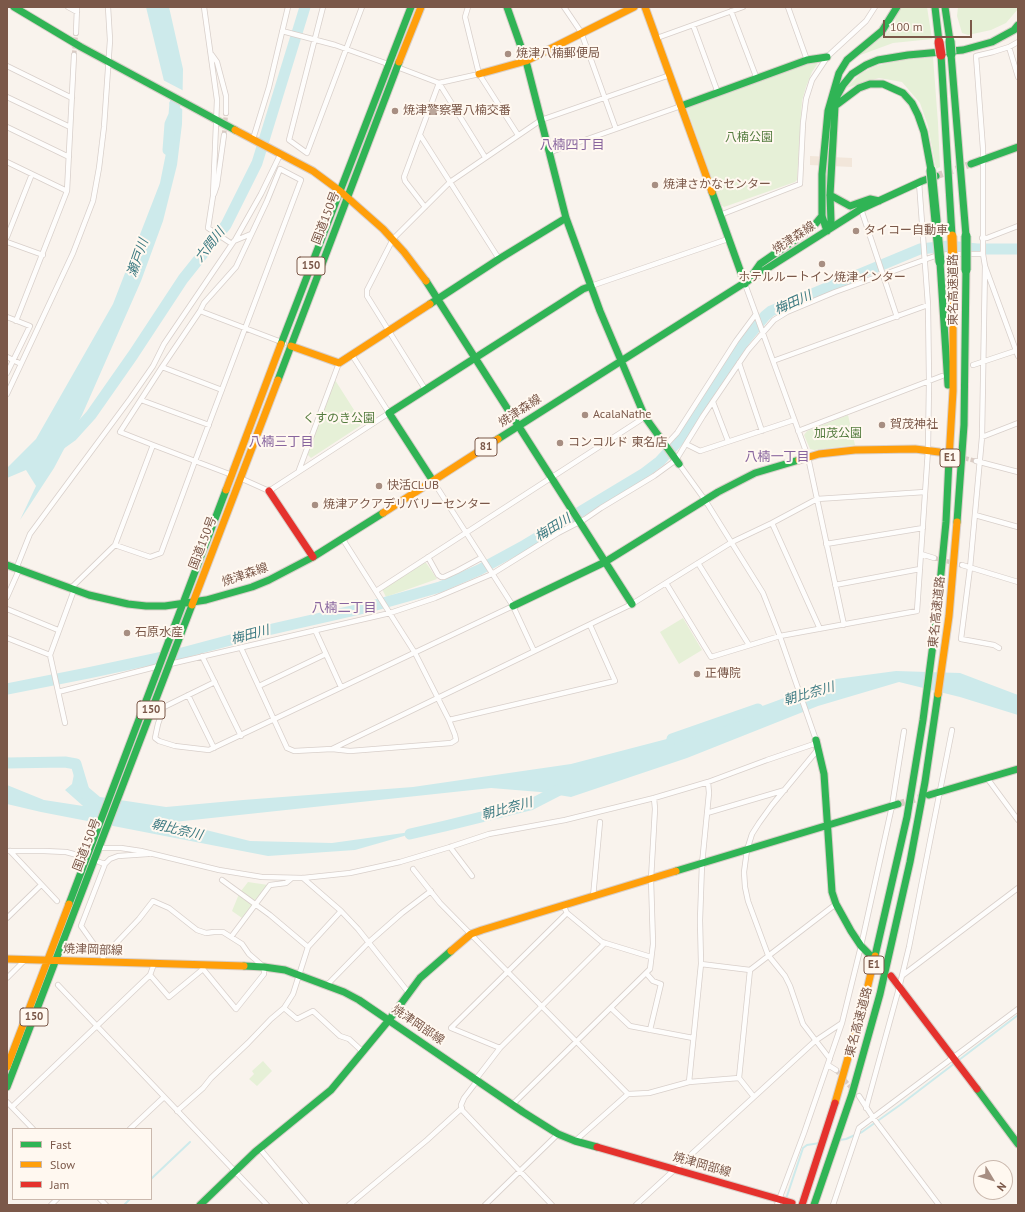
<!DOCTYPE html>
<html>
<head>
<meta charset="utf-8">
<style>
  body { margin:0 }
  #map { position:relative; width:1025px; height:1212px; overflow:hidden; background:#f9f3ed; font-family:"PT Sans",sans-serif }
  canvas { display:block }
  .frame { position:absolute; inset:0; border:8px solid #7b5849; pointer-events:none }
  .legend { position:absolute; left:12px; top:1128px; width:140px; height:72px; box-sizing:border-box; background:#fff8f0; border:1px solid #cab8ad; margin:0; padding:5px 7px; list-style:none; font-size:12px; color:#7b5849 }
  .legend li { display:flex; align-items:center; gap:8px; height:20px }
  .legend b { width:20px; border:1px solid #cab8ad }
  .north { position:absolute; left:973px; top:1160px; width:40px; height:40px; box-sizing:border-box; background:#fff8f0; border:1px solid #cab8ad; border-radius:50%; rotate:128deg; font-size:11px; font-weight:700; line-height:16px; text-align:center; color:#7b5849 }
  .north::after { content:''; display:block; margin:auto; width:14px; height:18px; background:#a78e82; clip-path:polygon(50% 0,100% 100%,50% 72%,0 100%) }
  .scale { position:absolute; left:883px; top:20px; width:89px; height:18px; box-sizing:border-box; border:2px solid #7b5849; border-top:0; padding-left:5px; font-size:12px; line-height:14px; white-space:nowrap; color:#7b5849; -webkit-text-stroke:3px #fff8f0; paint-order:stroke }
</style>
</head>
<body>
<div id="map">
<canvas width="1025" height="1212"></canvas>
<div class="frame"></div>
<ul class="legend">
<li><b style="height:5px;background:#30b455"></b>Fast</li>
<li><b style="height:5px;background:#ff9f0a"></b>Slow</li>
<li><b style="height:5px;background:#e5322d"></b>Jam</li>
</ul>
<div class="north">N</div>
<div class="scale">100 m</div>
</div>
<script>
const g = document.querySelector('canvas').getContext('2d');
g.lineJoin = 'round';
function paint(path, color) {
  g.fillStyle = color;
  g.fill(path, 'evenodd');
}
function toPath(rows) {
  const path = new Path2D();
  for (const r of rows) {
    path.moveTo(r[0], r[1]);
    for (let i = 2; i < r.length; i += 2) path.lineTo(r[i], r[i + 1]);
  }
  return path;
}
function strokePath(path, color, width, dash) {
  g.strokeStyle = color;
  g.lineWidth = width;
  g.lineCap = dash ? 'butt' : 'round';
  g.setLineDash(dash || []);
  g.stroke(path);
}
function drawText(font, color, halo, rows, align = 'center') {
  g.font = font + ' "PT Sans","Noto Sans JP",sans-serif';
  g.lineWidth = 4;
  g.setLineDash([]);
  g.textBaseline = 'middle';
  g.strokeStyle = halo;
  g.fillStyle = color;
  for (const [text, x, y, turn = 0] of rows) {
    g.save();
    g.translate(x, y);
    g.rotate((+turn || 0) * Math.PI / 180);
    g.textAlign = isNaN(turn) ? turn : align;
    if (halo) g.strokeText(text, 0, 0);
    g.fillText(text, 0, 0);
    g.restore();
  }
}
const residential = toPath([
  [810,156,852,158,852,167,810,165]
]);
const green = toPath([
  [901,7,927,7,932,39,893,43,855,57,888,32],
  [958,7,1018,7,1018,9,1006,23,991,30,968,35,962,33,957,16],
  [933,57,938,123,940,167,936,169,928,126,920,103,902,82,879,78,846,88,861,73,876,66,899,60],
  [815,61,818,63,812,72,806,87,802,101,797,180,795,182,724,207,721,205,687,109,689,106],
  [335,380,363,424,311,458,307,454],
  [848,415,855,445,814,450,810,449,804,435,807,431],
  [425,562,427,564,437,579,386,597,382,589],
  [683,618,702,650,679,664,660,632],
  [248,882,268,885,255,901,241,891],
  [239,894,253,904,242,918,232,911],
  [263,1061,272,1071,257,1086,249,1079,254,1074,252,1071]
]);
const water = toPath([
  [146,7,169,7,183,69,182,124,177,165,163,221,141,281,82,415,54,468,20,520,36,486,26,470,7,478,7,468,36,439,113,304,160,183,173,118],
  [896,671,960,673,1018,695,1018,715,960,697,899,682,818,706,687,758,571,797,540,792,491,788,174,822,250,841,332,843,425,830,355,850,268,856,41,812,7,804,7,785,44,800,83,806,65,790,72,784,76,764,81,781,100,797,166,807,243,800,413,787,509,773,571,764,686,734,836,679]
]);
const pier = toPath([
  [161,79,184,91,184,110,167,101]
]);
const stream = toPath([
  [840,1140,846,1139,862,1132,900,1105,1018,1015],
  [151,1179,190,1142],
  [786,1199,803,1148,807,1145,820,1143],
  [124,1205,130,1199]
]);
const river = toPath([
  [168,150,170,124,174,115,175,103],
  [58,446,72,436,91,415,133,355,183,279,226,225,257,163,305,7],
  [7,689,88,673,182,653,268,630,369,607,440,587,479,570,525,545,643,474,660,461,681,438,746,339,765,316,771,311,920,249,949,246,977,249,1018,249],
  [672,739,758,709],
  [7,763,65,762,76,764,85,794],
  [410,834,445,826,530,805,565,787]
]);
const streetTunnel = toPath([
  [74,55,76,33],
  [224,135,226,113],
  [939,452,976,461],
  [934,558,962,565],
  [836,1070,853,1090]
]);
const secondaryTunnel = toPath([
  [898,804,925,796],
  [871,957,888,973]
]);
const primaryTunnel = toPath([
  [936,176,971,164]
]);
const street = toPath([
  [68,7,77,12],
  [204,7,217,100,213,196,208,228,232,244,234,241,251,234],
  [323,7,289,140,307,153,362,7],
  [468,7,465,17,479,74,518,135],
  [564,7,581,32,616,129],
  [788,7,807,60],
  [731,11,757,79],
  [693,25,718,93],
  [282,31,335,45,388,64],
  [76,33,77,7],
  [657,38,743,7],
  [1018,42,1009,47,1018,77],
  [1009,47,993,52,976,56,983,149,983,254,985,266,1018,356],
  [212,55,217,62,226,96,226,113],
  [7,66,72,98],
  [397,67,439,83,479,74],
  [439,83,485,157],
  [7,97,70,127],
  [7,127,69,157],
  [420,135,499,259],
  [253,139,269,87,288,7],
  [548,153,681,106],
  [7,162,67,191],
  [214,194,217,185,224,135],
  [425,207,405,181,404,177,439,83],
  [861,209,897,317],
  [720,215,800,184,803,123,806,99,812,80,828,56,866,21,875,7],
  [7,237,32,174],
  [982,238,987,238,1018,226],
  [235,240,261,194,281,153],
  [7,242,43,255],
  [985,266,982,437,970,568,961,639,994,645,999,648],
  [745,284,808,457,844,625],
  [591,286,728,239],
  [200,311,284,343],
  [7,317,30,326,7,373],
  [16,321,67,191,74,55],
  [7,357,21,364],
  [773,361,928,305],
  [739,363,762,431],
  [973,365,1018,350],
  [162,367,222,390],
  [425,389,367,296,367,290,393,239,450,182,541,120,670,75],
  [7,394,73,253,93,201,99,168,104,127,110,40,108,7],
  [141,400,209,425],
  [713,402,728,441],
  [798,431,942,376],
  [982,437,1018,423],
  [686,444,700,451,794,420],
  [665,446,677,433,736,341,756,314],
  [976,461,1018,472],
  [679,464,705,500,763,593,778,631,816,740],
  [299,470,339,363],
  [240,478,269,491,389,413,352,355],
  [433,481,513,606,534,651],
  [975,515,1018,527],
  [772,523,820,629],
  [826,544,923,528],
  [115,545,150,557,161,553,195,461,301,180,280,169,267,201,236,267,204,303,200,311,162,367,120,432,153,445,195,461,232,475],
  [921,554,934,558],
  [428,557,438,575,441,577,444,577,457,571,481,558],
  [698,563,749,645],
  [962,565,1018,582],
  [16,569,30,534,130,399,153,366,164,344,232,244],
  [666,583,711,657,780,636,917,611,928,450,929,381,928,305,919,182],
  [835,585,920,569],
  [70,589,115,545,153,445],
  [376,591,645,417],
  [7,597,19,570],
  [7,609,58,630],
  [315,630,326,654],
  [7,638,50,655],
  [241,648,287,748,294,751,332,749,350,751,451,743,456,740,455,735,449,720,415,653,342,538],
  [202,656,241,736],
  [170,664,390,613,435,598,492,574,558,533,585,519,601,508,654,476,676,460,703,416,748,350,774,320,787,312,835,292,935,256,949,254,983,254],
  [215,682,164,707,158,724,155,738,159,741,175,746,209,750,513,606],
  [259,686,326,654,341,687],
  [58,692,159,666],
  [188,695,214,748],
  [449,720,615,681,590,625],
  [65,723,50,655,74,590],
  [819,748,772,805,759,823,752,834,747,850,744,872,745,887,748,901,768,955,785,976,790,986,803,1024,830,1059],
  [332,749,632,604,732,542,772,523,817,499,925,492],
  [987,778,1018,820],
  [707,813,785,790],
  [450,847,472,876],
  [98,848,121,848,141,851,219,870,262,877,303,878,350,873,400,862,450,847,489,834,565,820,654,798,708,782,767,760,817,743],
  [7,851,44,851,66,852,81,856],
  [10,851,57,901],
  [99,862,105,864,110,859,118,856,148,854],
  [413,869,440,903,628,1094],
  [303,878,341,911,358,929,408,992],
  [222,880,270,915,308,947],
  [593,897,600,822],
  [563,905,567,913,602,942,651,957],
  [7,918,41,885],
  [231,937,270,885,286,883,292,878],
  [103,957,81,926,105,864],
  [103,962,103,957,139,919,153,901,169,908,197,930,206,933,214,932,223,932,242,944,249,954,264,967,264,974,236,1009,203,969],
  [701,964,750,970,836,904],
  [750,970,739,1078,754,1097],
  [646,973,653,981,661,984,650,1030],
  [150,975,169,997,203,969,203,966],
  [903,975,1018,888],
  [7,978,26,959],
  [58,985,267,1205],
  [327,985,369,942,402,913,431,891],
  [284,1008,297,1019,313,1011,340,1036,349,1039,362,1051],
  [611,1008,630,1026,693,1038],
  [500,1048,451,1028,567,913],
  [828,1065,836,1070],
  [476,1079,500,1048,605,943],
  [477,1081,464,1098,461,1105,462,1110,552,1205],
  [689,1082,701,964,700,920,702,864,709,793,708,782],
  [859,1096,874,1119,939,1205],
  [7,1102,33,1129],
  [512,1105,650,969,653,944,651,879,655,809,654,798],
  [12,1107,150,975,154,964],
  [866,1108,899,988,909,947,952,730],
  [177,1111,203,1088,211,1078,248,1043,271,1019,284,1008,293,994,308,947,341,911],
  [130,1129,164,1097],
  [575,1141,628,1094,649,1093,689,1082,739,1078],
  [260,1149,307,1205],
  [100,1199,106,1205],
  [51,1205,57,1199],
  [349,1205,427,1140,462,1108],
  [485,1205,558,1134],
  [636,1205,815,1041,842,1023],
  [777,1205,804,1133,842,1023,861,946,892,806,904,731],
  [833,1205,859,1128,1018,1009]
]);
const fast = toPath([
  [14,7,81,47,235,130],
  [507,7,526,61,566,218,600,311,645,417,679,464],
  [935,7,939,42],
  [945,7,950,41],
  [951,54,966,236],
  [941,55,952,236],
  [681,106,807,60,827,57],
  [835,106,859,88,870,84,883,84,903,93,912,103,918,115,924,132,931,170],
  [971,164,1018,147],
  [712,192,745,284],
  [830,195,850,206,870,199,879,201],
  [827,231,831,221,830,195,835,106,837,96,843,85,852,74,866,65,878,60,908,55,963,50,992,42,1014,30,1018,25],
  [827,231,822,216,822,174,828,111,839,73,847,60,882,31,897,7],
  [940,262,948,385],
  [426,281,632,604],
  [748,281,760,264,812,228,822,216],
  [430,304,499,259,566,218],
  [281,344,411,7],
  [278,380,399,62],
  [498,439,861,209,922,181,936,176],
  [433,481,389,413,583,289,591,286],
  [957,522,964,425,966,270],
  [7,565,89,595,128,604,146,606,165,606,206,600,252,587,269,580,313,557,383,513],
  [513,606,605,562,718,492,755,473,799,460],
  [816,740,824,774,832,892,836,904,851,931,861,946,869,954],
  [929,795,1018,769],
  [676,871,898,804],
  [69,904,226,490],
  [875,956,907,817,923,720,937,614,946,522,949,459],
  [244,966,264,967,285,970,344,992,359,1000,523,1112,558,1134,575,1141,597,1147],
  [7,1087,192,605],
  [977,1089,1018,1144],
  [200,1205,255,1152,331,1090,389,1020,420,978,451,951],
  [814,1205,852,1094,880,994,910,862,925,782,938,694]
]);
const slow = toPath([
  [645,7,712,192],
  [399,62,421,7],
  [479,74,526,61,634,7],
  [235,130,313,171,340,191,383,229,404,252,426,281],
  [291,346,339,363,430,304],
  [949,459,953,391,953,268],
  [799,460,819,454,855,450,915,449,939,452],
  [226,490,281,344],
  [383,513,498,439],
  [192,605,278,380],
  [938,694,949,616,957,522],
  [451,951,471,934,482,930,676,871],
  [7,959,244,966],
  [7,1067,69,904],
  [835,1103,864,1002,875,956]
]);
const jam = toPath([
  [269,491,313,557],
  [891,976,977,1089],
  [597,1147,792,1203],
  [802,1205,835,1103]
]);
const fastBridge = toPath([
  [950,41,951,54],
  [931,170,940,262],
  [966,236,966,270]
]);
const slowBridge = toPath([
  [952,236,953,268]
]);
const jamBridge = toPath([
  [939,42,941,55]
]);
const markers = [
  [508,54,4,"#a78e82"],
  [395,111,4,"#a78e82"],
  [655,185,4,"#a78e82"],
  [856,231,4,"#a78e82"],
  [822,264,4,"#a78e82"],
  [585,415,4,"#a78e82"],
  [882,425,4,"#a78e82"],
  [560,443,4,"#a78e82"],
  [379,486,4,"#a78e82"],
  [315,505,4,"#a78e82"],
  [127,633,4,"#a78e82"],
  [697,674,4,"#a78e82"]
];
const shields = [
  [311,266,28],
  [486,447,22],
  [950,458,20],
  [151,710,28],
  [874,965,20],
  [34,1017,28]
];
const shieldNames = [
  ["150",311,266],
  ["81",486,447],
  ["E1",950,458],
  ["150",151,710],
  ["E1",874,965],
  ["150",34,1017]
];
const poiNames = [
  ["焼津八楠郵便局",516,54],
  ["焼津警察署八楠交番",403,111],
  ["焼津さかなセンター",663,185],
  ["タイコー自動車",864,231],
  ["ホテルルートイン焼津インター",822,278,"center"],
  ["AcalaNathe",593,415],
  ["賀茂神社",890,425],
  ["コンコルド 東名店",568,443],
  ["快活CLUB",387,486],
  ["焼津アクアデリバリーセンター",323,505],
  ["石原水産",135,633],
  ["正傳院",705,674]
];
const parkNames = [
  ["八楠公園",749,138],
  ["くすのき公園",339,419],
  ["加茂公園",838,434]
];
const streetNames = [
  ["国道150号",326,218,-69],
  ["焼津森線",794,238,-33],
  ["東名高速道路",954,290,-90],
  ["焼津森線",520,411,-33],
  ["国道150号",203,543,-69],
  ["焼津森線",245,575,-19],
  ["東名高速道路",937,612,-84],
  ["国道150号",87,845,-69],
  ["焼津岡部線",93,950,2],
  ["東名高速道路",859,1022,-75],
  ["焼津岡部線",418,1025,34],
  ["焼津岡部線",702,1165,16]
];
const neighbourhoodNames = [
  ["八楠四丁目",572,145],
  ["八楠三丁目",281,442],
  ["八楠一丁目",777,457],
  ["八楠二丁目",344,608]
];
const waterNames = [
  ["六間川",210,245,-52],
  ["瀬戸川",138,258,-71],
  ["梅田川",793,303,-24],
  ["梅田川",553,528,-32],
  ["梅田川",250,635,-15],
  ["朝比奈川",809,694,-16],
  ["朝比奈川",507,809,-15],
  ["朝比奈川",177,830,13]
];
paint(residential, '#f2e6da');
paint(green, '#e6f0d7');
paint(water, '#cdeaeb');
paint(pier, '#f9f3ed');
strokePath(stream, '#cdeaeb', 2);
strokePath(river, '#cdeaeb', 11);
strokePath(streetTunnel, '#daccc4', 4.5, [4.5, 2]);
strokePath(secondaryTunnel, '#daccc4', 7, [7, 3.5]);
strokePath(primaryTunnel, '#daccc4', 7, [7, 3.5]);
strokePath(street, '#d8cfca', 6);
strokePath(fast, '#d9cfc9', 9);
strokePath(slow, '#d9cfc9', 9);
strokePath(jam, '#d9cfc9', 9);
strokePath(street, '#fefdfc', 4.5);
strokePath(fast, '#30b455', 7);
strokePath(slow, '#ff9f0a', 7);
strokePath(jam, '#e5322d', 7);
strokePath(fastBridge, '#dad0ca', 11, []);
strokePath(slowBridge, '#dad0ca', 11, []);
strokePath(jamBridge, '#dad0ca', 11, []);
strokePath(fastBridge, '#30b455', 9);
strokePath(slowBridge, '#ff9f0a', 9);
strokePath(jamBridge, '#e5322d', 9);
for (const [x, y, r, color] of markers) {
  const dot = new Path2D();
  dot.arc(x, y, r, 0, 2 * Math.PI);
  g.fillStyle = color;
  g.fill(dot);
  strokePath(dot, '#fff8f0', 1.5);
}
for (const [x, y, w] of shields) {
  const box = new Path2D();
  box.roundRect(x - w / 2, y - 9, w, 18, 3);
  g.fillStyle = '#fff8f0';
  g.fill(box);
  strokePath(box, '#7b5849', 1);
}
drawText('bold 11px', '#7b5849', null, shieldNames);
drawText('12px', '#7b5849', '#fff8f0', poiNames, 'left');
drawText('12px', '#537b3d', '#fff8f0', parkNames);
drawText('12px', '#7b5849', '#fff8f0', streetNames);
drawText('13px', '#88659e', '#fff8f0', neighbourhoodNames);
drawText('italic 13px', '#3b7981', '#fff8f0', waterNames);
</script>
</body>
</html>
